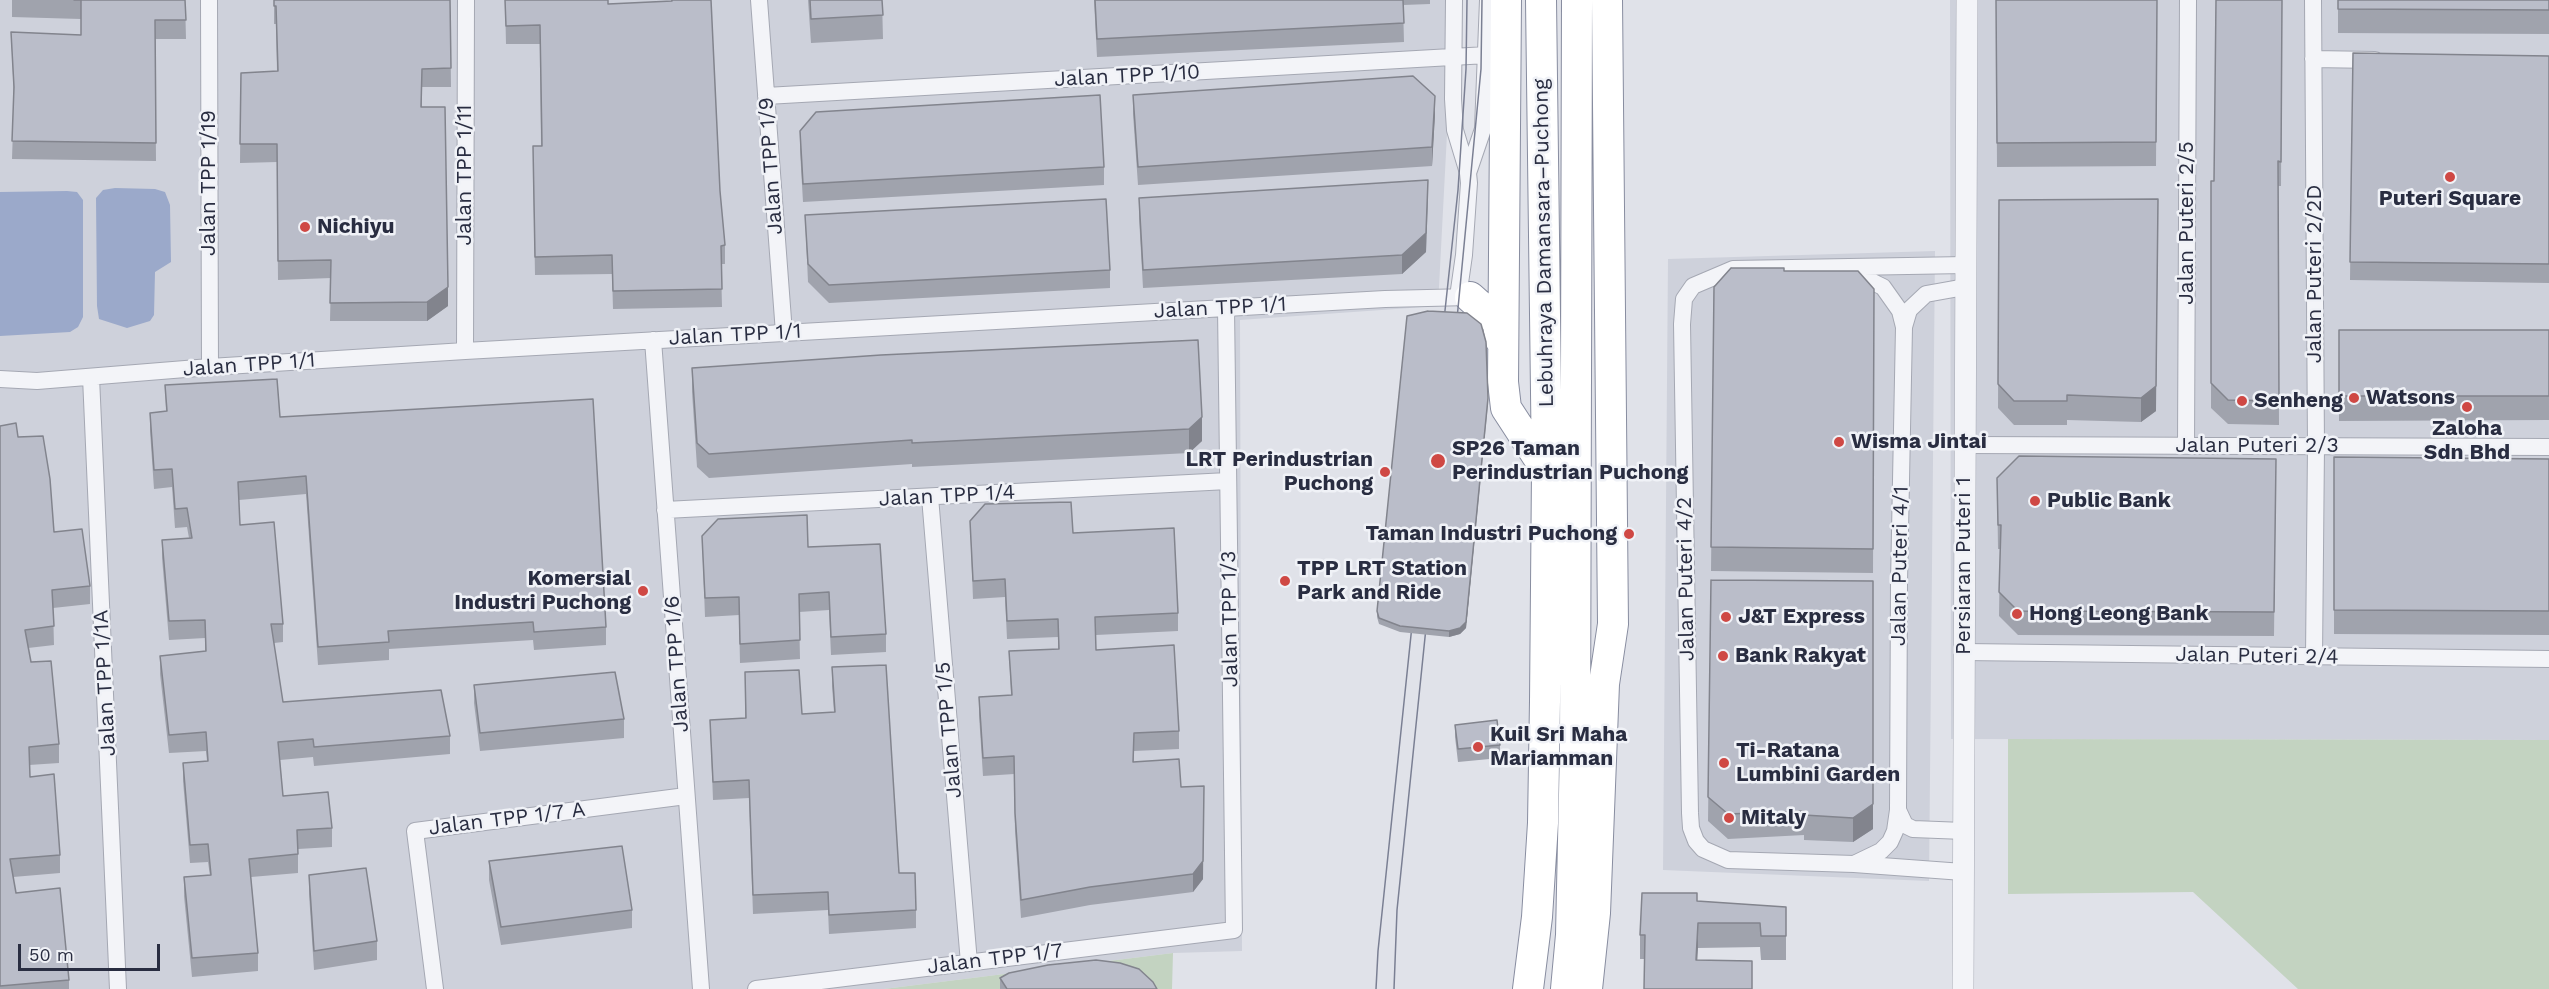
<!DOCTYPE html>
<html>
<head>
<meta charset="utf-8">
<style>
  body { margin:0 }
  #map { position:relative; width:2549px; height:989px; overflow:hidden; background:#e0e2e9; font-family:"Work Sans",sans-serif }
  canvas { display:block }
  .scale { position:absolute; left:18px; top:944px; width:142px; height:27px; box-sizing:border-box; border:3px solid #292d41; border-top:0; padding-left:8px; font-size:18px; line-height:21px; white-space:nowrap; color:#292d41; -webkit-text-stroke:4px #f0f2f7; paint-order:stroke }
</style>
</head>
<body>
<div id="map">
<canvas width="2549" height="989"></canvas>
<div class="scale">50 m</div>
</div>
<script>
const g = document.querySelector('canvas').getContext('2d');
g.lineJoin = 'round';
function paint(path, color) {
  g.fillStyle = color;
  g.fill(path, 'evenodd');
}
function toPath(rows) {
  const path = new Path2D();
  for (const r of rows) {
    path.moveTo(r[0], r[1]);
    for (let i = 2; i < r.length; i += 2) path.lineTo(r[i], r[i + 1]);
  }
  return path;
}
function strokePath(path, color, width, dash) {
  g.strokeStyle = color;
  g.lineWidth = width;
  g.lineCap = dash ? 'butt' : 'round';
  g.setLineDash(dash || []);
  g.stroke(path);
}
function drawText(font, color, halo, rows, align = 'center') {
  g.font = font + ' "Work Sans",sans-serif';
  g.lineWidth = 5;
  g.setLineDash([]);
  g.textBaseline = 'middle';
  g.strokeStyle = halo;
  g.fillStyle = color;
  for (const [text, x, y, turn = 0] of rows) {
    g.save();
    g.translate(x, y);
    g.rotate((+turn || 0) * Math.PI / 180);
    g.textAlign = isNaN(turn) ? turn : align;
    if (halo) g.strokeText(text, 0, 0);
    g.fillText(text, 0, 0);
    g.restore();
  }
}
const built = toPath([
  [0,0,1454,0,1438,306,1240,320,1242,951,1173,953,884,989,0,989],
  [1950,0,2549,0,2549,740,1951,739],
  [1935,251,1929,881,1663,870,1668,259]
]);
const green = toPath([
  [2008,739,2549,740,2549,989,2298,989,2193,892,2008,894],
  [1173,953,1172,989,884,989]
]);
const water = toPath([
  [115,188,155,189,165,192,170,205,171,262,155,272,154,315,150,321,127,328,99,319,97,306,96,198,103,190],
  [67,191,77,192,83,200,83,317,78,327,70,332,0,336,0,192]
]);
const minor = toPath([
  [209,0,210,367],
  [759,0,784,333],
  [1454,0,1453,99,1455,130,1468,173,1469,183,1464,255,1458,297],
  [2313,0,2316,446,2314,657],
  [2313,59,2375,60],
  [766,96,1487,55],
  [1468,173,1483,129,1488,0],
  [1850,271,1883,287,1900,311,1904,327],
  [653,340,701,989],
  [465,351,466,0],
  [91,377,118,989],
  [0,379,37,381,210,367,465,351,1385,299,1470,297],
  [1965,445,2549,447],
  [2186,446,2188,0],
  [930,497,969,963],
  [665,510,1228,481],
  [1964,652,2549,659],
  [1964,831,1913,829,1905,825,1898,810,1899,583,1904,327,1909,310,1926,294,1965,287],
  [1856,863,1881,851,1890,842,1895,831,1898,810],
  [1963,872,1854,864,1728,860,1703,849,1696,841,1691,828,1690,813,1682,324,1684,299,1693,286,1733,269,1966,265],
  [435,989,415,831,686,796],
  [756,989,1234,930,1226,308]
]);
const tertiary = toPath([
  [1963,989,1967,0]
]);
const motorway = toPath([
  [1506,0,1503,382,1506,408,1547,471],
  [1470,297,1497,321,1501,341],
  [1528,989,1537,917,1543,823,1545,701,1547,471,1541,0],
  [1566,989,1571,935,1575,748,1577,0],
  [1587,989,1595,913,1604,684,1613,624,1607,0]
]);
const tram = toPath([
  [1443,329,1458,190,1466,69,1467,0],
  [1456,329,1481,69,1482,0],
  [1376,989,1378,951,1413,616],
  [1394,989,1397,910,1427,618]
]);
const wall = toPath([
  [12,0,185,0,186,39,155,39,156,161,12,159,14,98,11,32,81,35,81,19,12,17],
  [274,0,450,0,451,87,422,87,422,107,448,306,427,321,330,321,331,278,278,280,277,162,240,163,241,73,277,71,276,24,274,24],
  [505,0,608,4,671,1,671,0,711,0,720,191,725,245,725,264,721,264,722,307,613,309,612,274,535,275,533,164,541,146,540,44,506,44],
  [808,0,882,0,883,39,811,43],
  [1094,0,1430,0,1430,4,1403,5,1404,42,1097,57],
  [1996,0,2157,0,2156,166,1997,167],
  [2282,0,2281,186,2278,186,2279,425,2228,424,2211,408,2211,181,2214,181],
  [2338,0,2549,0,2549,34,2338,33],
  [2353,53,2549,56,2549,283,2350,280],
  [1133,95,1435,114,1432,166,1138,185,1133,114],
  [800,131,1104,167,1104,185,803,202,800,150],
  [1139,198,1428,199,1426,252,1402,274,1143,288,1139,217],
  [1999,200,2156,411,2141,422,2067,420,2067,425,2014,425,1998,408],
  [805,215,1110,270,1110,288,829,303,808,282],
  [1784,271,1874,289,1873,573,1711,571,1714,287],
  [2339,330,2549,330,2549,420,2339,421],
  [1198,340,1202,441,1189,453,912,467,912,464,709,478,697,467,692,392,692,368],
  [165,385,280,417,606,627,606,645,534,650,533,640,389,649,389,660,318,665,306,494,239,500,240,525,283,624,283,642,274,643,283,702,450,736,450,754,314,766,313,757,280,760,283,796,332,828,332,847,298,849,298,873,251,877,258,953,258,971,192,977,184,896,184,877,210,876,208,862,190,863,183,781,183,763,207,761,206,751,169,753,160,674,160,656,205,651,205,638,169,640,162,558,162,540,189,538,187,527,175,528,172,487,154,489,150,431,150,413,166,411],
  [1488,404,1466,628,1460,634,1449,637,1400,632,1379,624,1377,617,1377,611],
  [0,426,18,437,54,532,90,586,90,604,53,608,54,645,28,648,31,662,59,744,59,763,29,765,30,777,60,855,60,873,13,877,16,893,69,980,69,989,0,989],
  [2334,457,2549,459,2549,635,2334,634],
  [2276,459,2274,636,2018,635,1999,616,2000,549,1998,549,1997,478],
  [970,521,1073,533,1178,613,1178,631,1096,635,1096,650,1179,731,1179,749,1134,751,1134,762,1181,787,1203,879,1193,892,1090,905,1021,918,1015,831,1014,774,983,776,979,715,979,697,1011,695,1009,651,1058,649,1058,637,1007,639,1005,597,973,599],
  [702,536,808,547,886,634,886,652,831,655,829,610,799,612,800,659,740,663,739,615,705,617],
  [1711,580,1873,829,1853,842,1804,840,1804,835,1728,839,1708,821],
  [832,667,899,873,916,910,916,928,829,934,828,910,753,914,749,798,713,800,710,720,745,718,745,672,802,714,834,712,832,686],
  [474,685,624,719,624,738,480,751,474,703],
  [1455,725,1500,745,1500,758,1458,762,1455,737],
  [489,861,632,910,632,928,501,945,489,880],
  [309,875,377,941,377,960,314,970,309,894],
  [1697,901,1786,907,1786,960,1761,960,1760,947,1698,948,1644,959,1640,959,1640,935],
  [1000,978,1157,989,1000,989]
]);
const shadedWall = toPath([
  [1435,96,1435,114,1432,166,1432,147],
  [1428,180,1426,252,1402,274,1402,255],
  [2158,199,2156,411,2141,422,2141,398],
  [448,287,448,306,427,321,427,302],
  [1488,398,1466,628,1460,634,1449,637,1449,631],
  [1202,417,1202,441,1189,453,1189,429],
  [1873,581,1873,829,1853,842,1853,818],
  [1204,786,1203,879,1193,892,1193,874],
  [1698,923,1698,948,1696,984,1696,960]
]);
const building = toPath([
  [74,0,185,0,186,20,155,20,156,143,12,141,14,87,11,32,81,35,81,0,74,0],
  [274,0,450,0,451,68,422,69,421,107,445,107,448,287,427,302,330,303,331,260,278,261,277,144,240,144,241,73,278,71,276,6,274,6,274,0],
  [505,0,608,0,608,4,672,1,672,0,711,0,720,191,725,245,721,246,722,289,613,291,612,255,535,257,533,146,542,146,540,25,506,26,505,0],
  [810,0,882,0,883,15,811,19,810,0],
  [1095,0,1403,0,1404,23,1097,39,1095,0],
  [1996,0,2157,0,2156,142,1997,143,1996,0],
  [2216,0,2282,0,2281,162,2278,161,2279,401,2228,400,2211,383,2211,181,2214,181,2216,0],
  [2338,0,2549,0,2549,10,2338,9,2338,0],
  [2353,53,2549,56,2549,264,2350,262,2353,53],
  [1413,76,1435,96,1432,147,1138,167,1133,95,1413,76],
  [1100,95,1104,167,803,184,800,131,816,112,1100,95],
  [1428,180,1426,233,1402,255,1143,270,1139,198,1428,180],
  [1106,199,1110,270,829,285,808,264,805,215,1106,199],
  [2158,199,2156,386,2141,398,2067,395,2067,401,2014,401,1998,384,1999,200,2158,199],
  [1731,268,1784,268,1784,271,1858,271,1874,289,1873,549,1711,547,1714,287,1731,268],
  [1428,311,1467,313,1481,324,1486,342,1488,398,1466,622,1460,628,1449,631,1400,626,1379,618,1377,611,1407,316,1428,311],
  [2339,330,2549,330,2549,396,2339,396,2339,330],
  [1198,340,1202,417,1189,429,912,443,912,440,709,454,697,443,692,368,881,355,1198,340],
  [277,379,280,417,593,399,606,627,534,632,533,622,388,631,389,642,318,647,306,476,238,482,240,525,274,522,283,624,271,624,283,702,441,690,450,736,314,747,313,739,278,742,283,796,328,792,332,828,297,830,298,854,249,859,258,953,192,958,184,877,211,875,208,844,190,845,183,763,208,761,206,732,169,735,160,656,206,651,205,620,169,621,162,540,192,538,187,508,175,509,172,469,154,470,150,413,167,411,165,385,277,379],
  [16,423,18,437,43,436,50,479,54,532,82,529,90,586,52,590,54,626,25,630,31,662,51,661,59,744,29,747,30,777,54,774,60,855,10,859,16,893,60,888,69,980,0,986,0,426,16,423],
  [2019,456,2276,459,2274,612,2018,611,1999,592,2001,525,1998,525,1997,478,2019,456],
  [2334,457,2549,459,2549,611,2334,610,2334,457],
  [1071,502,1073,533,1174,528,1178,613,1095,617,1096,650,1174,645,1179,731,1134,733,1133,762,1179,759,1181,787,1204,786,1203,861,1193,874,1090,887,1021,900,1015,813,1014,756,983,758,979,697,1012,695,1009,651,1059,649,1058,619,1007,621,1005,579,973,581,970,521,985,504,1071,502],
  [807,515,808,547,880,544,886,634,831,637,829,592,799,594,800,640,740,644,739,597,705,598,702,536,718,519,807,515],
  [1711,580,1873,581,1873,804,1853,818,1804,815,1804,811,1728,814,1708,797,1711,580],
  [886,665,899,873,915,873,916,910,829,915,828,892,753,895,749,780,713,782,710,720,746,718,745,672,799,670,802,714,835,712,832,667,886,665],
  [615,672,624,719,480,733,474,685,615,672],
  [1497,720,1500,745,1458,749,1455,725,1497,720],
  [622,846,632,910,501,927,489,861,622,846],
  [366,868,377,941,314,951,309,875,366,868],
  [1642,893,1697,893,1697,901,1786,907,1786,936,1761,936,1760,923,1698,923,1696,960,1752,961,1752,989,1644,989,1645,935,1640,935,1642,893],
  [1096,960,1120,963,1139,969,1153,982,1157,989,1007,989,1000,978,1009,973,1048,965,1096,960]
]);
const markers = [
  [2450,177,6,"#cf4844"],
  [305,227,6,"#cf4844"],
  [2354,398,6,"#cf4844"],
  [2242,401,6,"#cf4844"],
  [2467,407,6,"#cf4844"],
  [1839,442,6,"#cf4844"],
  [1438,461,8,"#cf4844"],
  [1385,472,6,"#cf4844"],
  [2035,501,6,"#cf4844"],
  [1629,534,6,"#cf4844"],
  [1285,581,6,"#cf4844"],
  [643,591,6,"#cf4844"],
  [2017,614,6,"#cf4844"],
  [1726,617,6,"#cf4844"],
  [1723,656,6,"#cf4844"],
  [1478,747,6,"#cf4844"],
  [1724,763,6,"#cf4844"],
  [1729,818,6,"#cf4844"]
];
const streetNames = [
  ["Jalan TPP 1/10",1127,76,-3],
  ["Jalan TPP 1/9",771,166,-94],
  ["Jalan TPP 1/11",465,175,-90],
  ["Jalan TPP 1/19",209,183,-90],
  ["Jalan Puteri 2/5",2187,223,-90],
  ["Lebuhraya Damansara–Puchong",1544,243,-91],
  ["Jalan Puteri 2/2D",2315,274,-90],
  ["Jalan TPP 1/1",1220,308,-3],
  ["Jalan TPP 1/1",735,335,-3],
  ["Jalan TPP 1/1",249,365,-4],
  ["Jalan Puteri 2/3",2257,446],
  ["Jalan TPP 1/4",947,496,-3],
  ["Jalan Puteri 4/1",1900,566,-89],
  ["Persiaran Puteri 1",1964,566,-90],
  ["Jalan Puteri 4/2",1686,579,-91],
  ["Jalan TPP 1/3",1230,619,-91],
  ["Jalan Puteri 2/4",2257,656,1],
  ["Jalan TPP 1/6",677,664,-94],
  ["Jalan TPP 1/1A",105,683,-93],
  ["Jalan TPP 1/5",949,730,-95],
  ["Jalan TPP 1/7 A",507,819,-7],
  ["Jalan TPP 1/7",995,959,-7]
];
const poiNames = [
  ["Puteri Square",2450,199,"center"],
  ["Nichiyu",317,227],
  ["Watsons",2366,398],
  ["Senheng",2254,401],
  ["Zaloha",2467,429,"center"],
  ["Sdn Bhd",2467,453,"center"],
  ["Wisma Jintai",1851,442],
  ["SP26 Taman",1452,449],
  ["Perindustrian Puchong",1452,473],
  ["LRT Perindustrian",1373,460,"right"],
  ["Puchong",1373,484,"right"],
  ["Public Bank",2047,501],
  ["Taman Industri Puchong",1617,534,"right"],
  ["TPP LRT Station",1297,569],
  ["Park and Ride",1297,593],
  ["Komersial",631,579,"right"],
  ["Industri Puchong",631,603,"right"],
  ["Hong Leong Bank",2029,614],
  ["J&T Express",1738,617],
  ["Bank Rakyat",1735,656],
  ["Kuil Sri Maha",1490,735],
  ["Mariamman",1490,759],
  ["Ti-Ratana",1736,751],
  ["Lumbini Garden",1736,775],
  ["Mitaly",1741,818]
];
paint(built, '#ced1db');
paint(green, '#c3d3c1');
paint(water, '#9ba9ca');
strokePath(minor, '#a5a8b3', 18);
strokePath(tertiary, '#a5a8b3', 22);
strokePath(motorway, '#888da0', 32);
strokePath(minor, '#f3f4f8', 16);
strokePath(tertiary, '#f3f4f8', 21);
strokePath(motorway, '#fff', 30);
strokePath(tram, '#7a7f93', 1.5);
paint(wall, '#a0a3ad');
paint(shadedWall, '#82848d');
paint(building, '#babdc9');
strokePath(building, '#82848d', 1.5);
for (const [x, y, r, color] of markers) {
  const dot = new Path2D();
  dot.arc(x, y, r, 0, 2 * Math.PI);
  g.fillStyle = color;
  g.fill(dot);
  strokePath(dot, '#f0f2f7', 2);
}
drawText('21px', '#292d41', '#f0f2f7', streetNames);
drawText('bold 21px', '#292d41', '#f0f2f7', poiNames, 'left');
</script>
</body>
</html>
